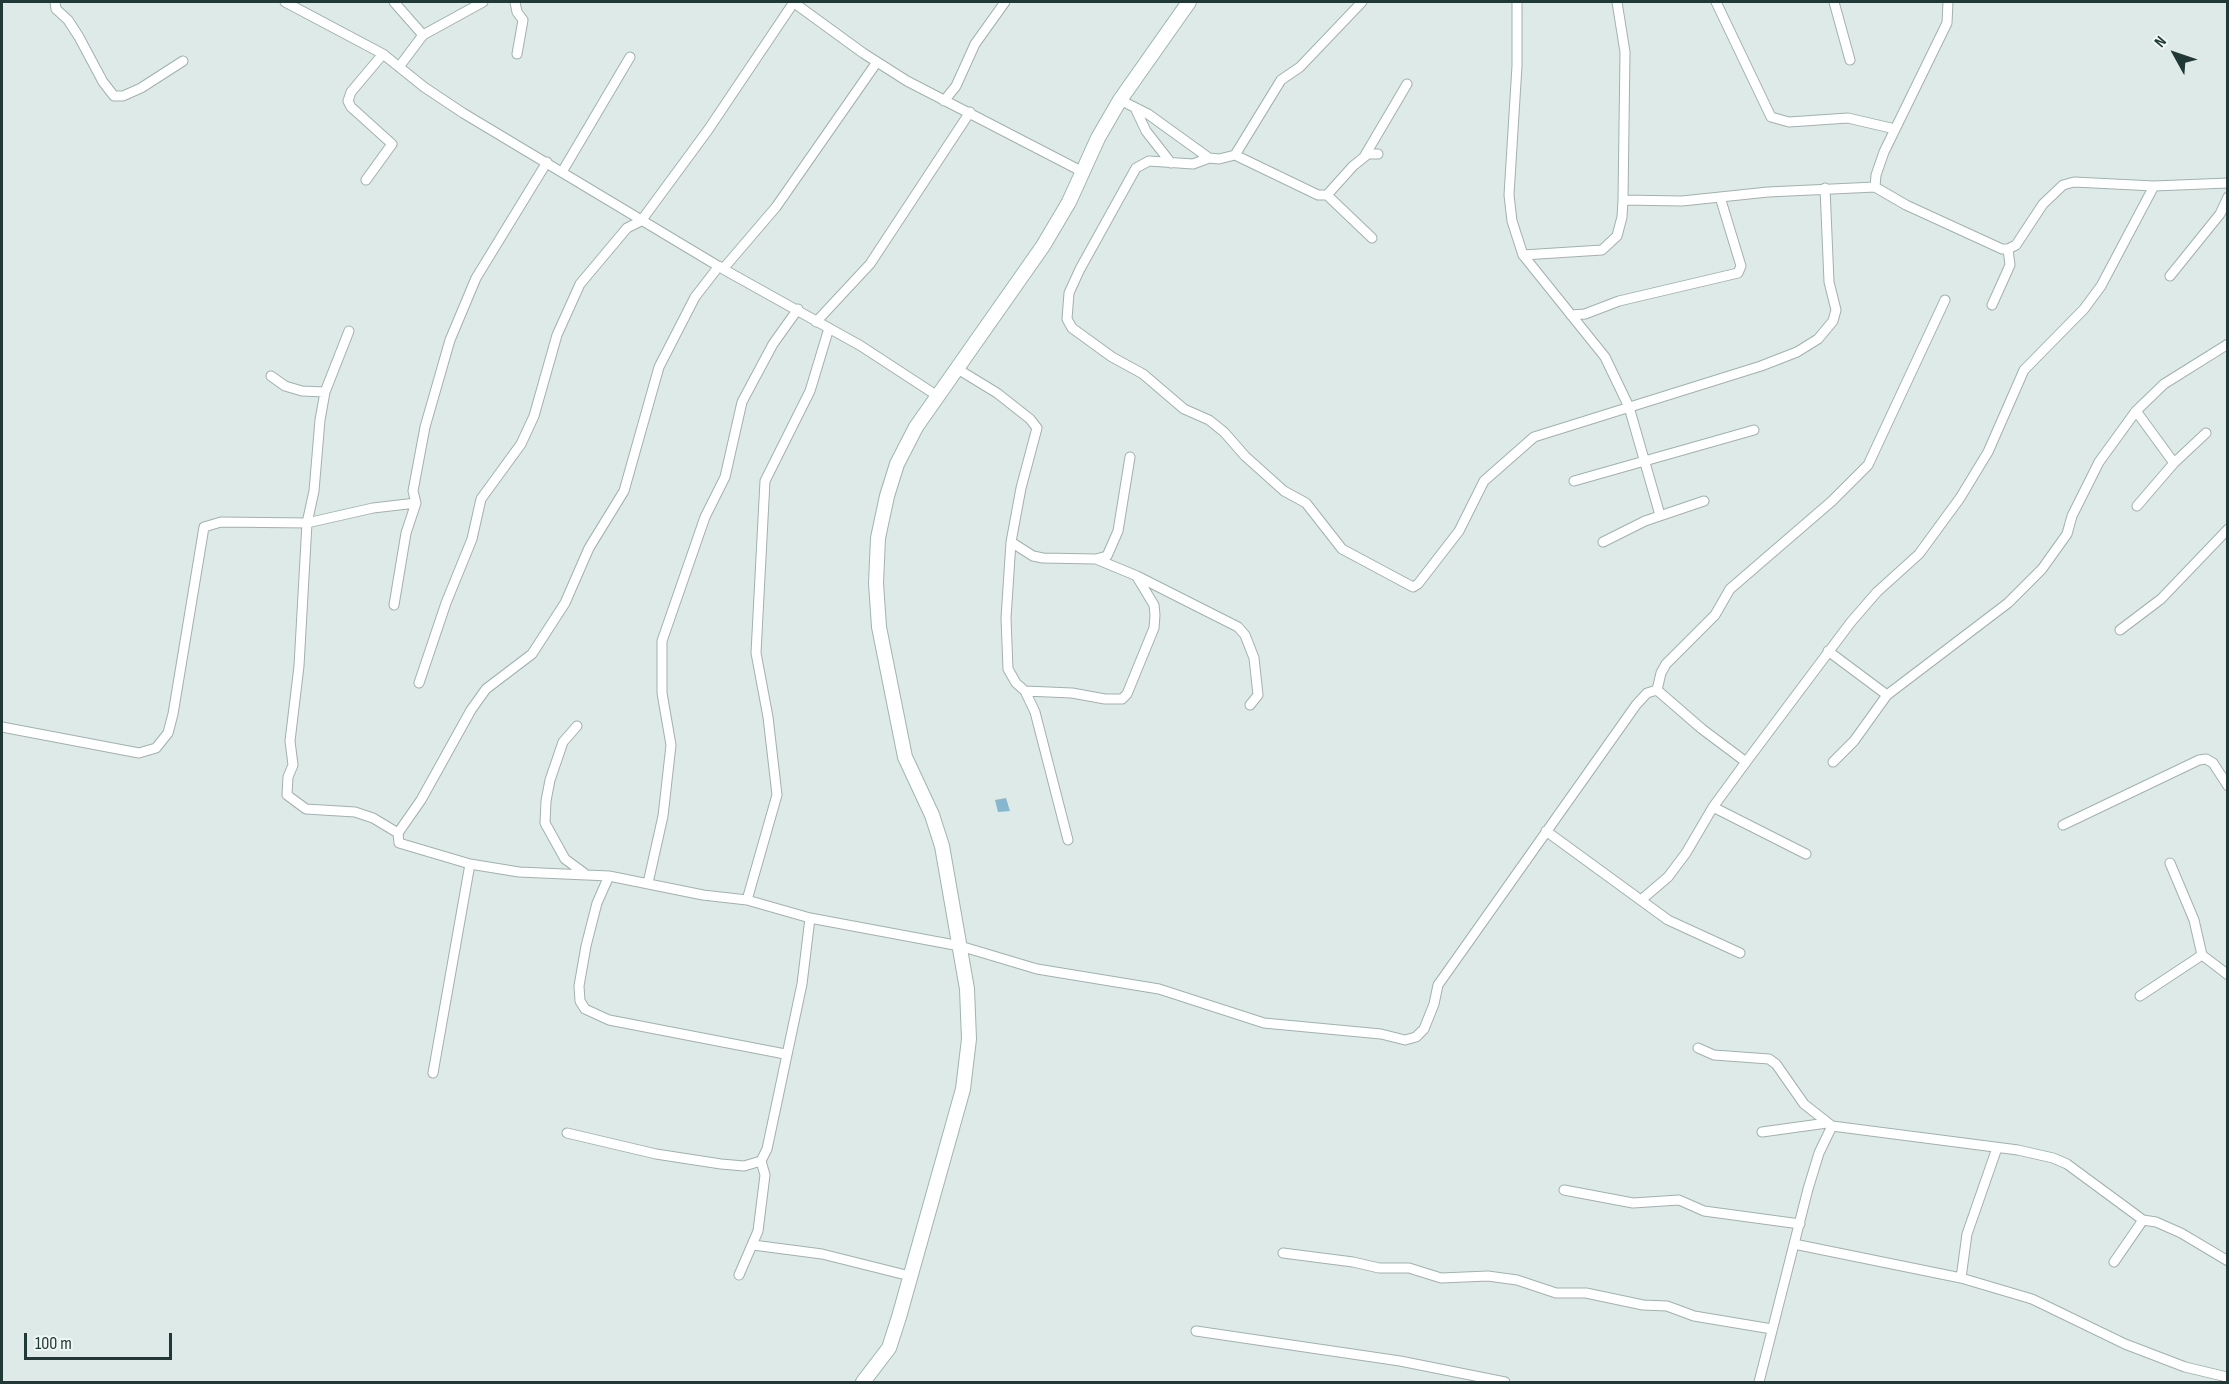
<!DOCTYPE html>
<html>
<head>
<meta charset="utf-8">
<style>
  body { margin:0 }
  #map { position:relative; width:2229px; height:1384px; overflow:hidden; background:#deeae7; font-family:"Sofia Sans Condensed",sans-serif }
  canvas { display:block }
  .frame { position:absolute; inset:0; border:3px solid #203937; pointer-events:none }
  .north { position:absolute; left:2145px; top:24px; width:60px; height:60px; -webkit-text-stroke:4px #eef7f4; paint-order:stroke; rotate:310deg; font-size:16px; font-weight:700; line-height:24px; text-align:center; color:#203937 }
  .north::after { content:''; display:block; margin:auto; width:21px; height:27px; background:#203937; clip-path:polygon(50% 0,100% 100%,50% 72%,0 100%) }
  .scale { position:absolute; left:24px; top:1333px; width:148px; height:27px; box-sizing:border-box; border:3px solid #203937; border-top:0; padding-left:8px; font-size:18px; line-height:21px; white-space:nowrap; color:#203937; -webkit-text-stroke:4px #eef7f4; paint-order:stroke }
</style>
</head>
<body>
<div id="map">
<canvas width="2229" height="1384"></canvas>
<div class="frame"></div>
<div class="north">N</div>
<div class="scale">100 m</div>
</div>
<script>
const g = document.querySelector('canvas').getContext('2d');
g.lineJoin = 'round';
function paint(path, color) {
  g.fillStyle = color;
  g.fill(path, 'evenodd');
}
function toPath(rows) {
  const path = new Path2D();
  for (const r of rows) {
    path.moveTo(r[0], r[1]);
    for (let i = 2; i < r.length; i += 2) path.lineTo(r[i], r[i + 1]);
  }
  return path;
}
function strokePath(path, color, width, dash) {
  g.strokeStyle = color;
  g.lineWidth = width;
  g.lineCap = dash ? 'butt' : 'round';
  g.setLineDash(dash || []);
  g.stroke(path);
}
const water = toPath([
  [1006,798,1010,811,998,812,995,800]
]);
const street = toPath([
  [55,2,56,9,68,20,79,37,103,82,114,96,123,96,141,88,183,61],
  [285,2,383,54,424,87,463,113,723,269,861,346,936,395],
  [394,2,423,35],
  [515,2,517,12,523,20,517,54],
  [793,2,863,53,907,81,1083,172],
  [1517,2,1517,66,1509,195,1512,221,1523,255,1602,250,1617,236,1622,217,1623,200,1682,201,1768,192,1875,187,1906,205,2002,249,2008,249,2016,245,2043,204,2063,185,2074,182,2154,186,2228,183],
  [1617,2,1625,52,1623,200],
  [1716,2,1771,117,1789,122,1848,118,1895,129],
  [1834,2,1850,60],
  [399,67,423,35,483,2],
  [1120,100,1148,114,1209,158,1219,159,1235,155,1318,195,1327,195,1353,166,1368,154,1378,154],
  [944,101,956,86,975,44,1005,2],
  [1136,110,1146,131,1171,163],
  [1235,155,1281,80,1300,67,1362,2],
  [1364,157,1407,84],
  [1209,158,1193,164,1149,161,1136,168,1080,269,1069,293,1067,319,1072,328,1112,357,1143,374,1184,409,1209,420,1224,432,1245,456,1284,491,1306,503,1342,549,1413,587,1418,584,1459,531,1484,481,1534,437,1761,366,1797,352,1818,339,1833,321,1836,310,1829,282,1825,188],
  [562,172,630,57],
  [366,180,392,144,351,107,348,101,351,92,383,54],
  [1875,187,1876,175,1884,152,1947,23,1948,2],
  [1327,195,1372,238],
  [1523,255,1605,357,1629,407,1660,515],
  [719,266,695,297,659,367,624,491,589,548,565,603,532,654,486,689,471,710,421,800,398,833,399,843,470,864,519,872,609,876,703,895,747,900,810,918,960,946,1037,969,1159,989,1264,1023,1381,1034,1405,1040,1416,1037,1424,1029,1434,1004,1438,985,1636,705,1647,693,1657,690,1702,729,1746,762,1851,622,1877,592,1919,554,1960,498,1988,452,2024,370,2084,309,2101,286,2154,186],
  [723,269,776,207,877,62],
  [2170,276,2220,214,2228,197],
  [1992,305,2010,265,2008,249],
  [1571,315,1585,314,1619,301,1738,273,1741,266,1720,197],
  [816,322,870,264,970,112],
  [349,331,325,392,320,420,314,491,307,523,299,666,290,741,293,765,288,777,287,795,306,809,355,812,373,818,398,833],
  [956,368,997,393,1030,419,1037,428,1021,488,1011,542,1006,618,1008,669,1016,683,1025,691,1035,712,1068,840],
  [271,376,285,386,302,391,325,392],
  [2136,411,2174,463],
  [1574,481,1754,430],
  [2137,506,2174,463,2206,433],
  [1011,542,1033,556,1043,558,1096,559,1107,556,1118,531,1130,457],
  [1603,542,1645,521,1704,501],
  [1096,559,1137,576,1238,627,1245,635,1254,658,1258,695,1250,705],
  [394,605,406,533,416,503,413,491,425,427,450,340,476,278,547,162],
  [2120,630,2161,599,2228,529],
  [1828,651,1887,695],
  [419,683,446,603,472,539,481,499,521,444,534,416,557,335,580,284,627,228,641,221,708,130,794,2],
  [1657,690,1661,673,1666,664,1715,615,1730,589,1832,501,1868,465,1945,300],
  [1025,691,1072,693,1105,699,1122,699,1127,694,1154,628,1155,615,1154,605,1137,577],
  [577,726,563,742,550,780,546,801,545,823,565,859,584,873],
  [2,727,139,753,156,748,168,733,173,714,204,527,221,522,307,523,373,508,416,503],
  [1833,762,1854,741,1887,695,2008,603,2042,569,2067,534,2072,516,2099,462,2136,411,2164,384,2228,344],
  [1713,807,1806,854],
  [2063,825,2199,760,2206,759,2213,763,2228,786],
  [1546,831,1668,920,1740,953],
  [2170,863,2194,920,2202,955,2228,975],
  [609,876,597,903,586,946,579,986,580,1001,585,1009,609,1020,785,1054],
  [648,883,663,816,671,745,662,693,662,641,705,517,725,477,742,402,773,344,798,309],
  [747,900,777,795,768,717,756,653,765,481,810,391,829,328],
  [1641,900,1668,877,1686,853,1713,807,1746,762],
  [2140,996,2202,955],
  [1698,1048,1714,1055,1769,1059,1776,1064,1804,1104,1832,1126,2018,1150,2053,1158,2067,1164,2143,1220,2156,1222,2181,1233,2228,1261],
  [433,1073,470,864],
  [1762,1132,1827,1123],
  [567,1133,656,1154,721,1164,744,1166,761,1161,767,1149,802,984,810,918],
  [1997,1148,1967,1234,1961,1278,2032,1299,2125,1344,2185,1367,2227,1377],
  [1564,1190,1633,1203,1679,1200,1704,1211,1800,1224],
  [1794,1244,1961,1278],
  [753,1245,822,1254,910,1276],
  [1283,1253,1353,1262,1379,1268,1409,1268,1441,1278,1488,1276,1517,1280,1556,1293,1586,1293,1643,1305,1667,1306,1694,1316,1772,1329],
  [2114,1262,2143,1220],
  [739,1275,758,1231,765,1175,761,1161],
  [1196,1331,1400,1361,1505,1382],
  [1759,1382,1808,1189,1819,1153,1832,1126]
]);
const secondary = toPath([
  [863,1382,889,1348,899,1317,963,1089,969,1039,967,989,942,846,932,815,905,757,879,627,876,583,878,538,887,496,897,464,916,427,1043,246,1069,202,1098,138,1120,100,1189,2]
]);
paint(water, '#86b7cf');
strokePath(street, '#a1b1af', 11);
strokePath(secondary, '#9eb5b1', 16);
strokePath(street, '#fff', 9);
strokePath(secondary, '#fff', 14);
</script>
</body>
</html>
